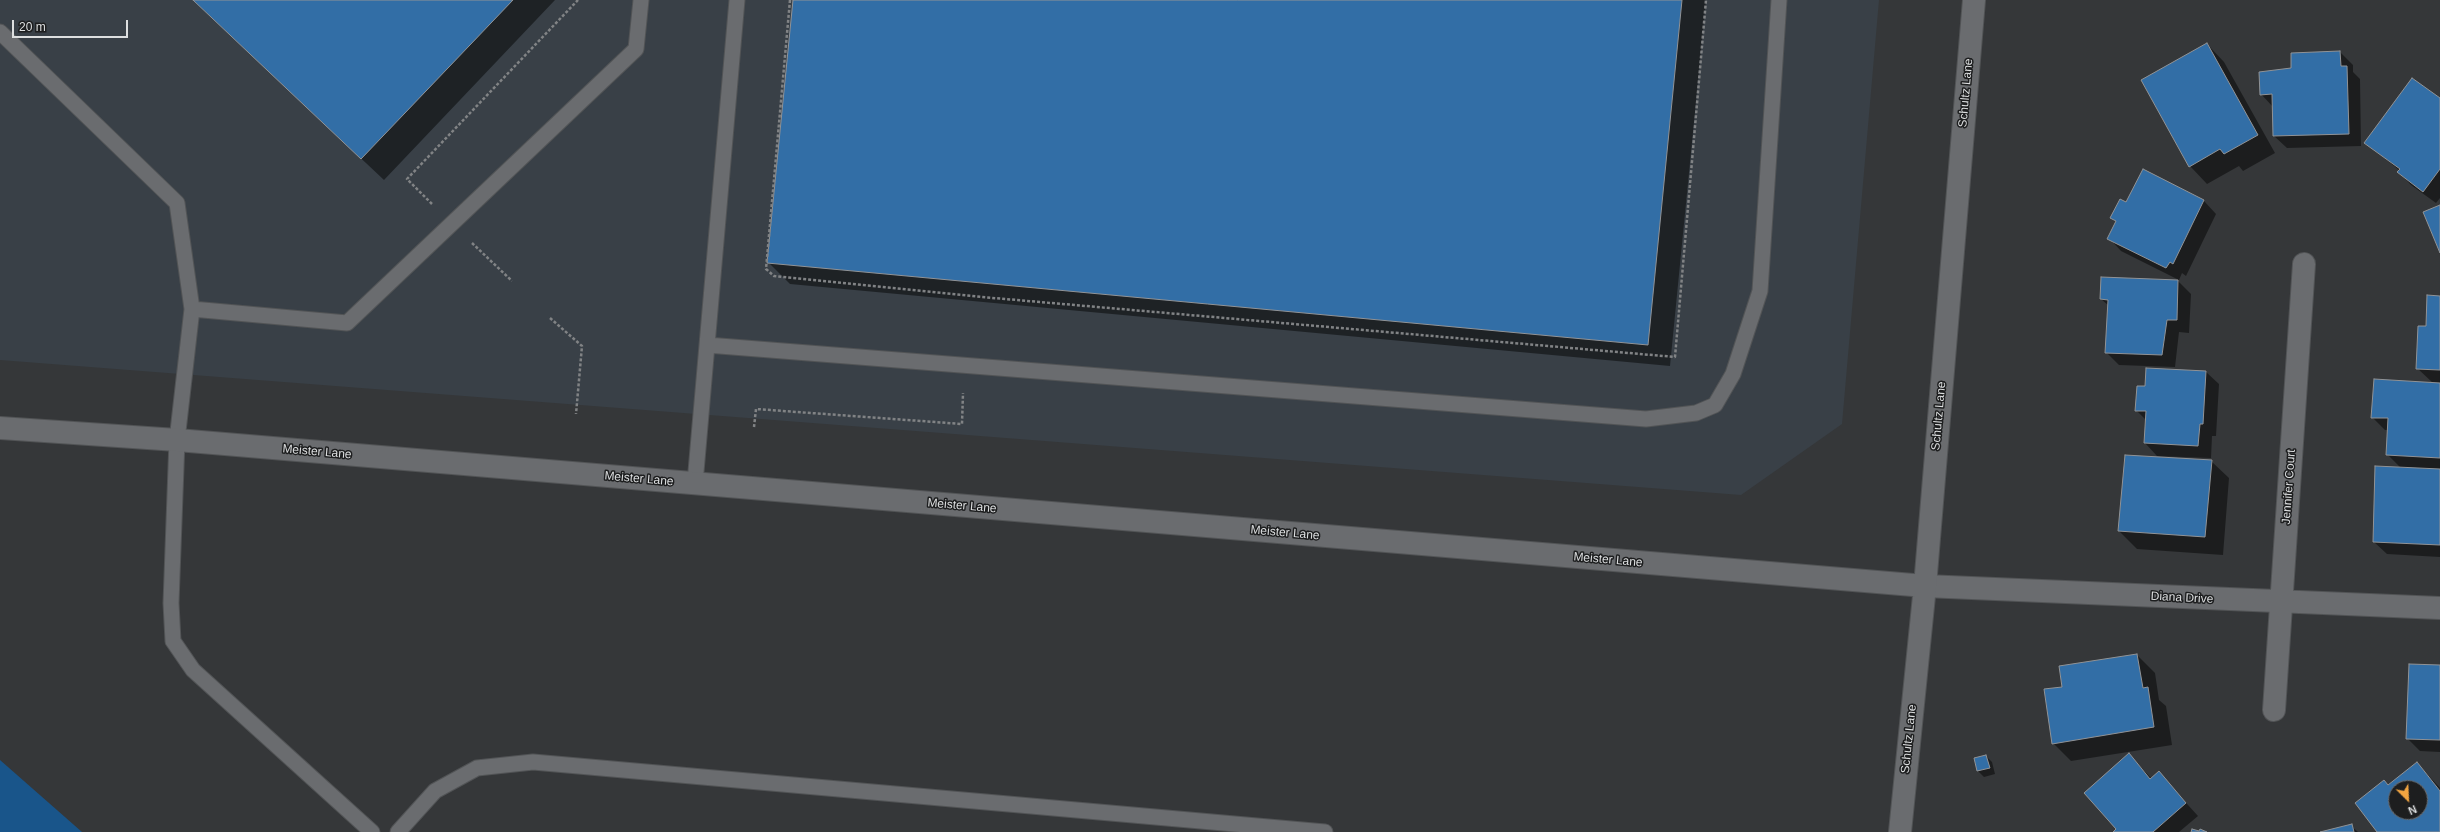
<!DOCTYPE html>
<html>
<head>
<meta charset="utf-8">
<style>
  body { margin:0 }
  #map { position:relative; width:2440px; height:832px; overflow:hidden; background:#353739; font-family:Arial,sans-serif }
  canvas { display:block }
  .north { position:absolute; left:2388px; top:780px; width:40px; height:40px; box-sizing:border-box; background:#1d1e1f; border:1px solid #6a6b6c; border-radius:50%; rotate:156deg; font-size:11px; font-weight:700; line-height:16px; text-align:center; color:#dddfe0 }
  .north::after { content:''; display:block; margin:auto; width:14px; height:18px; background:#f2a541; clip-path:polygon(50% 0,100% 100%,50% 72%,0 100%) }
  .scale { position:absolute; left:12px; top:20px; width:116px; height:18px; box-sizing:border-box; border:2px solid #dddfe0; border-top:0; padding-left:5px; font-size:12px; line-height:14px; white-space:nowrap; color:#dddfe0; -webkit-text-stroke:3px #1d1e1f; paint-order:stroke }
</style>
</head>
<body>
<div id="map">
<canvas width="2440" height="832"></canvas>
<div class="north">N</div>
<div class="scale">20 m</div>
</div>
<script>
const g = document.querySelector('canvas').getContext('2d');
g.lineJoin = 'round';
function paint(path, color) {
  g.fillStyle = color;
  g.fill(path, 'evenodd');
}
function toPath(rows) {
  const path = new Path2D();
  for (const r of rows) {
    path.moveTo(r[0], r[1]);
    for (let i = 2; i < r.length; i += 2) path.lineTo(r[i], r[i + 1]);
  }
  return path;
}
function strokePath(path, color, width, dash) {
  g.strokeStyle = color;
  g.lineWidth = width;
  g.lineCap = dash ? 'butt' : 'round';
  g.setLineDash(dash || []);
  g.stroke(path);
}
function drawText(font, color, halo, rows, align = 'center') {
  g.font = font + ' Arial,sans-serif';
  g.lineWidth = 3;
  g.setLineDash([]);
  g.textBaseline = 'middle';
  g.strokeStyle = halo;
  g.fillStyle = color;
  for (const [text, x, y, turn = 0] of rows) {
    g.save();
    g.translate(x, y);
    g.rotate((+turn || 0) * Math.PI / 180);
    g.textAlign = isNaN(turn) ? turn : align;
    if (halo) g.strokeText(text, 0, 0);
    g.fillText(text, 0, 0);
    g.restore();
  }
}
const built = toPath([
  [0,0,1879,0,1842,424,1741,495,0,360]
]);
const green = toPath([
  [0,760,82,832,0,832]
]);
const shadow = toPath([
  [193,0,555,0,384,180],
  [794,0,1706,0,1670,366,790,284,768,262],
  [2207,44,2224,62,2275,153,2243,171,2239,166,2207,184,2190,166],
  [2340,52,2353,65,2353,72,2360,79,2361,146,2287,148,2274,136,2273,107,2261,94,2292,69],
  [2440,100,2440,198,2436,203,2411,185,2399,172,2400,171,2366,142],
  [2143,171,2204,201,2216,214,2186,276,2182,273,2179,280,2121,251,2109,238,2116,222,2112,217,2127,203],
  [2178,281,2191,294,2189,333,2179,332,2175,367,2119,365,2107,353,2109,306,2101,299],
  [2440,297,2440,557,2387,554,2374,542,2401,468,2387,454,2388,430,2385,430,2372,417,2433,383,2417,368,2427,327],
  [2206,372,2219,384,2216,436,2212,436,2211,458,2157,456,2145,443,2146,420,2136,410],
  [2211,461,2229,478,2223,555,2137,549,2119,531],
  [2137,655,2155,673,2159,700,2166,706,2172,745,2071,761,2053,743,2064,687],
  [2440,666,2440,752,2420,751,2407,738],
  [2129,755,2152,779,2159,773,2198,816,2179,832,2115,832,2118,829],
  [1986,756,1992,762,1995,774,1984,777,1978,771],
  [2417,763,2440,788,2440,832,2378,832,2388,786],
  [2396,788,2420,788,2420,812,2396,812],
  [2351,826,2358,832,2324,832]
]);
const building = toPath([
  [193,0,513,0,361,159,193,0],
  [793,0,1682,0,1648,345,767,263,793,0],
  [2207,43,2258,135,2224,154,2220,149,2189,167,2141,80,2207,43],
  [2340,51,2341,66,2347,66,2349,134,2273,136,2272,94,2260,95,2259,72,2291,68,2291,53,2340,51],
  [2412,78,2440,98,2440,169,2423,192,2397,172,2400,169,2364,143,2412,78],
  [2143,169,2204,200,2173,264,2170,262,2166,268,2107,239,2116,221,2110,218,2120,199,2126,202,2143,169],
  [2440,205,2440,253,2423,212,2440,205],
  [2101,277,2178,280,2177,320,2167,320,2162,355,2105,353,2108,300,2100,299,2101,277],
  [2427,295,2440,296,2440,370,2416,369,2418,326,2426,326,2427,295],
  [2146,368,2206,371,2203,424,2200,424,2198,446,2144,443,2146,411,2135,411,2137,386,2145,386,2146,368],
  [2374,379,2440,383,2440,458,2386,455,2388,418,2371,418,2374,379],
  [2125,455,2212,460,2205,537,2118,531,2125,455],
  [2375,466,2440,469,2440,545,2373,542,2375,466],
  [2137,654,2143,688,2148,687,2154,727,2052,744,2044,689,2062,687,2059,666,2137,654],
  [2409,664,2440,665,2440,740,2406,739,2409,664],
  [2129,753,2150,779,2159,771,2186,803,2153,832,2113,832,2116,829,2084,793,2129,753],
  [1986,755,1990,768,1977,771,1974,758,1986,755],
  [2417,762,2440,791,2440,832,2377,832,2355,803,2384,780,2388,785,2417,762],
  [2396,788,2420,788,2420,812,2396,812,2396,788],
  [2352,824,2354,832,2320,832,2352,824],
  [2192,829,2199,831,2200,829,2207,832,2191,832,2192,829]
]);
const path = toPath([
  [790,0,766,269,774,276,982,297,1675,357,1706,0],
  [432,204,407,179,578,0],
  [472,243,512,281],
  [550,318,582,346,576,414],
  [754,427,756,409,962,424,963,393]
]);
const service = toPath([
  [0,32,177,203,192,309,177,440,171,603,173,641,193,670,372,832],
  [192,309,347,323,636,49,641,0],
  [707,345,1646,419,1696,413,1715,405,1733,374,1760,291,1779,0],
  [695,483,737,0],
  [398,832,435,791,477,768,533,762,1325,832]
]);
const minor = toPath([
  [1925,586,2440,608],
  [2274,710,2304,264]
]);
const tertiary = toPath([
  [0,428,177,440,1925,586],
  [1900,832,1925,586,1974,0]
]);
const streetNames = [
  ["Schultz Lane",1966,93,-85],
  ["Schultz Lane",1939,416,-85],
  ["Meister Lane",317,452,5],
  ["Meister Lane",639,479,5],
  ["Jennifer Court",2289,487,-86],
  ["Meister Lane",962,506,5],
  ["Meister Lane",1285,533,5],
  ["Meister Lane",1608,560,5],
  ["Diana Drive",2182,598,3],
  ["Schultz Lane",1909,739,-84]
];
paint(built, '#394047');
paint(green, '#19558a');
paint(shadow, '#0007');
paint(building, '#326ea6');
strokePath(building, '#919396', 1);
strokePath(service, '#525456', 17);
strokePath(minor, '#525456', 24);
strokePath(tertiary, '#525456', 24);
strokePath(path, '#818385', 2.5, [3, 2]);
strokePath(service, '#6a6c6f', 15);
strokePath(minor, '#6a6c6f', 22);
strokePath(tertiary, '#6a6c6f', 22);
drawText('12px', '#dddfe0', '#1d1e1f', streetNames);
</script>
</body>
</html>
